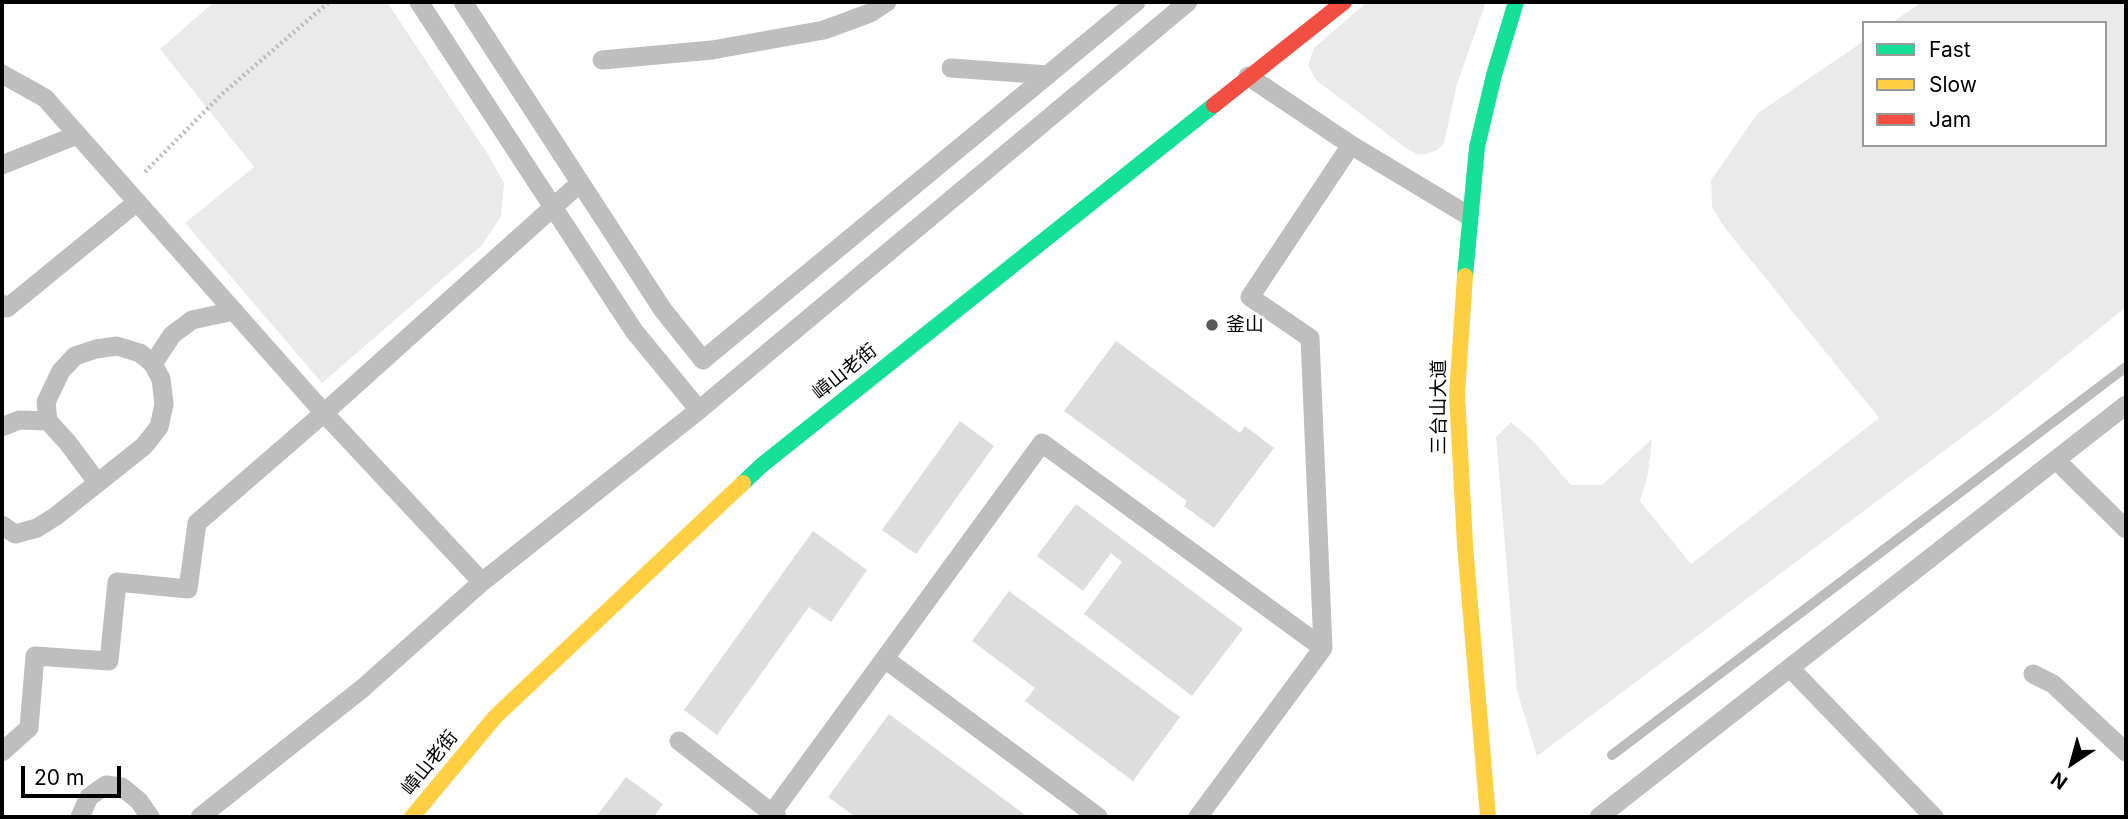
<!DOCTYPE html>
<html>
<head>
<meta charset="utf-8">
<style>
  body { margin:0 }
  #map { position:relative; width:2128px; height:819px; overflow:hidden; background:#fff; font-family:Inter,sans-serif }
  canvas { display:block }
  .frame { position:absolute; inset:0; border:4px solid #000; pointer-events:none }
  .legend { position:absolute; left:1862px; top:21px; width:245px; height:126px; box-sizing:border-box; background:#fff; border:2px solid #999; margin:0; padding:9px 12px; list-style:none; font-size:21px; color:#000 }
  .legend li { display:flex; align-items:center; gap:14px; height:35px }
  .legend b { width:35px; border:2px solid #999 }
  .north { position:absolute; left:2037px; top:728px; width:70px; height:70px; -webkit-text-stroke:5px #fff; paint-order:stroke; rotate:216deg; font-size:19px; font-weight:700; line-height:28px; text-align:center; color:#000 }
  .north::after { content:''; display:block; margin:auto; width:24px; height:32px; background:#000; clip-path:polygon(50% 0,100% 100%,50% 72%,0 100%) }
  .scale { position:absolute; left:21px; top:766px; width:100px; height:32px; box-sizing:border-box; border:4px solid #000; border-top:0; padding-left:9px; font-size:21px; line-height:24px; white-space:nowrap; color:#000; -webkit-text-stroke:5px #fff; paint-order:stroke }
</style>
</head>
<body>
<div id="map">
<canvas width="2128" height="819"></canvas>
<div class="frame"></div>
<ul class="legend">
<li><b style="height:9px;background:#16e098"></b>Fast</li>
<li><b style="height:9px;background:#ffcf43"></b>Slow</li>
<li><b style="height:9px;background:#f24e42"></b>Jam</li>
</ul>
<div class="north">N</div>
<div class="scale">20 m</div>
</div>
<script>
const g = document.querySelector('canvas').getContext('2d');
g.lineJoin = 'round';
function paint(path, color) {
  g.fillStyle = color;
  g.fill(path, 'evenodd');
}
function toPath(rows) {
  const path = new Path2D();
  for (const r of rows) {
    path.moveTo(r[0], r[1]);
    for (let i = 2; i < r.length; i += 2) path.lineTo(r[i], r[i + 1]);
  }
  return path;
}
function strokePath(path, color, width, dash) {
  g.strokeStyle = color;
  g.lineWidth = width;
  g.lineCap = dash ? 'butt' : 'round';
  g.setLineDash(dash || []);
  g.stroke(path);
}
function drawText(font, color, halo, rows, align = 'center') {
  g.font = font + ' Inter,"Noto Sans SC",sans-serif';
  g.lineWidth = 6;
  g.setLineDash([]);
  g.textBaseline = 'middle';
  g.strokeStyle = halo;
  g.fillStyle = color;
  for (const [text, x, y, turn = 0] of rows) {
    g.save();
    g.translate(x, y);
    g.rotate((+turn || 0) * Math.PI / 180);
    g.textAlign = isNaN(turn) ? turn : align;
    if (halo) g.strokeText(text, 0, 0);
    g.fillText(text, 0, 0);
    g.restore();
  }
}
const green = toPath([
  [214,2,387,2,489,156,504,183,501,216,483,244,322,383,185,223,254,167,160,49],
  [1367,2,1486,2,1457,84,1444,143,1437,150,1426,154,1417,154,1407,149,1316,80,1308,65,1314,48],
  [1922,2,2126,2,2126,307,2001,408,1537,756,1517,691,1496,437,1511,422,1536,444,1571,485,1602,485,1652,439,1648,474,1640,501,1691,564,1879,418,1724,227,1712,207,1711,180,1758,113,1864,41,1864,145,2105,145,2105,23,1891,23]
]);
const stream = toPath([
  [1612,755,2126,367]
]);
const building = toPath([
  [1116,341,1240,433,1245,426,1274,448,1214,528,1184,506,1187,501,1064,411],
  [960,421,994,446,916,554,882,530],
  [1076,504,1243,629,1192,696,1084,614,1122,562,1111,553,1083,591,1037,556],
  [813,531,867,570,831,622,809,607,717,735,684,710],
  [1009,591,1180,717,1133,781,1025,701,1035,688,972,641],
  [889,714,1028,817,856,817,828,797],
  [626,777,663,804,654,817,596,817]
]);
const path = toPath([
  [145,172,222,94,329,2]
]);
const lane = toPath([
  [419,2,634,331,699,410,1188,2],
  [463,2,663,310,703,360,1136,2],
  [602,60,712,50,824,30,870,13,887,2],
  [951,68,1048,75],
  [2,74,45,98,324,413,482,582],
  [1248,76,1351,145,1469,216],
  [2,165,77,135],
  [2,304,7,308,137,202],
  [153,364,172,335,192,320,234,311],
  [2,427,19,420,48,421],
  [2056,460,2126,529],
  [2,525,15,534,37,528,56,516,144,446,159,427,164,404,161,379,153,364,140,353,117,346,96,349,75,356,61,371,46,402,48,421,68,443,97,482],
  [1323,648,1310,338,1250,297,1351,145],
  [885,659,1098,817],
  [1790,668,1934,817],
  [2033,674,2053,684,2126,752],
  [679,741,777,817],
  [2,752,29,728,35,656,109,661,117,582,188,589,197,523,324,413,580,183],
  [80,817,89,797,106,785,122,787,139,801,150,817],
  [200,817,363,688,482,582,699,410],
  [769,817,1042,443,1323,648,1198,817],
  [1599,817,2126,405]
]);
const fast = toPath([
  [1465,276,1477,147,1494,75,1516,2],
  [743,483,762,465,1214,105]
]);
const slow = toPath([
  [1465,276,1457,394,1465,545,1488,817],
  [412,817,495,717,743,483]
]);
const jam = toPath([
  [1214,105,1344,2]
]);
const markers = [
  [1212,325,7,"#595959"]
];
const poiNames = [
  ["釜山",1226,325]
];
const streetNames = [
  ["嶂山老街",845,372,-39],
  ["三台山大道",1439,407,-90],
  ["嶂山老街",430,763,-51]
];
paint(green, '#eaeaea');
strokePath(stream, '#bcbcbc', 10);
paint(building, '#ddd');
strokePath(path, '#b8b8b8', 4.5, [2, 3.5]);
strokePath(lane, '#bebebe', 19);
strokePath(fast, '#16e098', 16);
strokePath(slow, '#ffcf43', 16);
strokePath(jam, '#f24e42', 16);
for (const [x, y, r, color] of markers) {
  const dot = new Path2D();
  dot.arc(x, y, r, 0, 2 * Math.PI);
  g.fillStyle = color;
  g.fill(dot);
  strokePath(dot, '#fff', 2.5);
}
drawText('19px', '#000', '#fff', poiNames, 'left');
drawText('19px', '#000', '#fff', streetNames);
</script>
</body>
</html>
